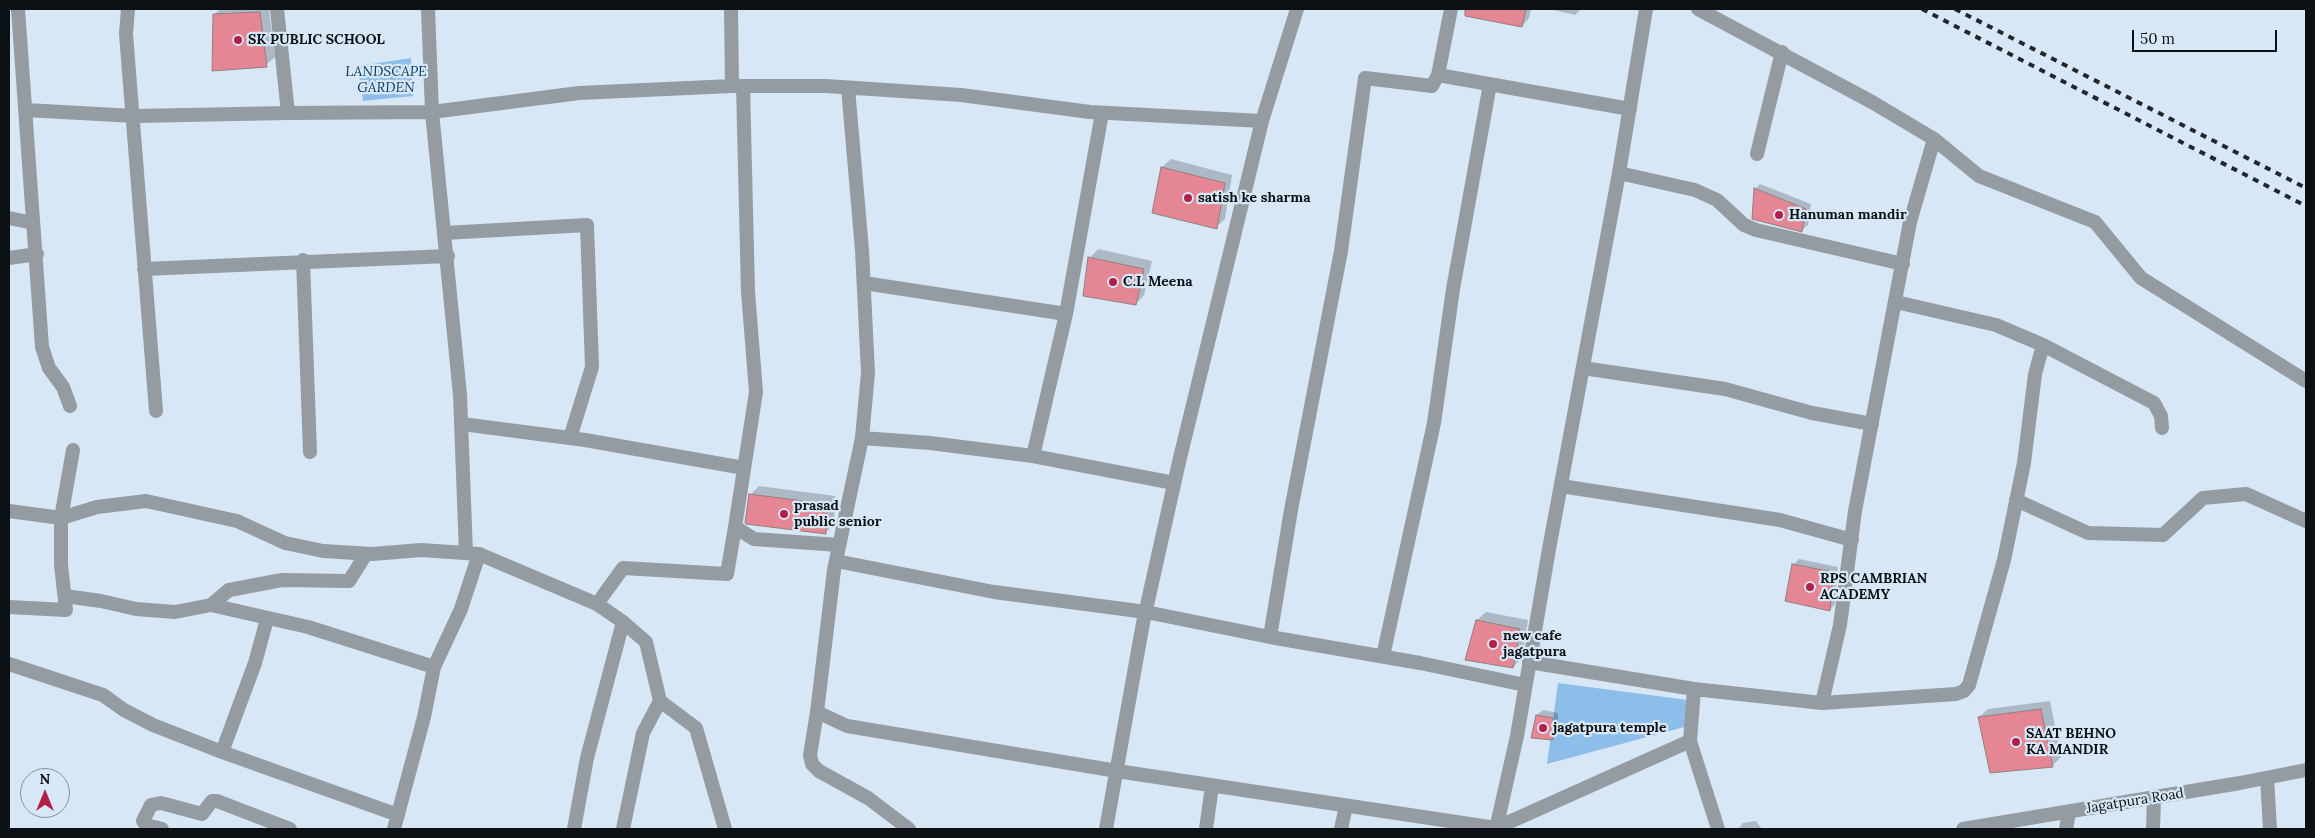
<!DOCTYPE html>
<html>
<head>
<meta charset="utf-8">
<style>
  body { margin:0 }
  #map { position:relative; width:2315px; height:838px; overflow:hidden; background:#d8e7f5; font-family:Lora,serif }
  canvas { display:block }
  .frame { position:absolute; inset:0; border:10px solid #0b1015; pointer-events:none }
  .north { position:absolute; left:20px; top:768px; width:50px; height:50px; box-sizing:border-box; background:#d8e7f5; border:1px solid #86919b; border-radius:50%; rotate:0deg; font-size:14px; font-weight:700; line-height:20px; text-align:center; color:#0b1015 }
  .north::after { content:''; display:block; margin:auto; width:18px; height:22px; background:#b22049; clip-path:polygon(50% 0,100% 100%,50% 72%,0 100%) }
  .scale { position:absolute; left:2132px; top:30px; width:145px; height:22px; box-sizing:border-box; border:2px solid #0b1015; border-top:0; padding-left:6px; font-size:15px; line-height:18px; white-space:nowrap; color:#0b1015; -webkit-text-stroke:4px #d8e7f5; paint-order:stroke }
</style>
</head>
<body>
<div id="map">
<canvas width="2315" height="838"></canvas>
<div class="frame"></div>
<div class="north">N</div>
<div class="scale">50 m</div>
</div>
<script>
const g = document.querySelector('canvas').getContext('2d');
g.lineJoin = 'round';
function paint(path, color) {
  g.fillStyle = color;
  g.fill(path, 'evenodd');
}
function toPath(rows) {
  const path = new Path2D();
  for (const r of rows) {
    path.moveTo(r[0], r[1]);
    for (let i = 2; i < r.length; i += 2) path.lineTo(r[i], r[i + 1]);
  }
  return path;
}
function strokePath(path, color, width, dash) {
  g.strokeStyle = color;
  g.lineWidth = width;
  g.lineCap = dash ? 'butt' : 'round';
  g.setLineDash(dash || []);
  g.stroke(path);
}
function drawText(font, color, halo, rows, align = 'center') {
  g.font = font + ' Lora,serif';
  g.lineWidth = 4.5;
  g.setLineDash([]);
  g.textBaseline = 'middle';
  g.strokeStyle = halo;
  g.fillStyle = color;
  for (const [text, x, y, turn = 0] of rows) {
    g.save();
    g.translate(x, y);
    g.rotate((+turn || 0) * Math.PI / 180);
    g.textAlign = isNaN(turn) ? turn : align;
    if (halo) g.strokeText(text, 0, 0);
    g.fillText(text, 0, 0);
    g.restore();
  }
}
const green = toPath([
  [411,58,413,96,363,101,358,66],
  [1558,683,1688,700,1688,726,1547,764]
]);
const shadow = toPath([
  [220,9,269,9,275,57,266,65,214,15],
  [1471,9,1531,9,1529,18,1522,26,1469,16],
  [1549,9,1581,9,1575,15],
  [1171,159,1232,175,1225,219,1216,227,1154,212,1162,167],
  [1760,184,1811,204,1808,225,1802,230,1755,189],
  [1098,249,1152,261,1144,295,1136,304,1090,258],
  [759,486,835,496,834,524,826,532,750,495],
  [1799,559,1838,567,1835,604,1830,610,1793,565],
  [1486,612,1528,620,1522,658,1513,667,1477,620],
  [2050,701,2061,757,2052,766,1979,717,1988,709],
  [1543,710,1558,713,1558,733,1552,738,1537,715],
  [1756,821,1762,829,1738,829,1743,823]
]);
const building = toPath([
  [1465,9,1526,9,1522,27,1465,16,1465,9],
  [260,12,267,67,212,71,213,14,260,12],
  [1161,167,1225,183,1217,229,1152,213,1161,167],
  [1754,188,1806,209,1802,232,1752,219,1754,188],
  [1088,257,1144,269,1136,305,1083,296,1088,257],
  [749,494,827,504,826,534,746,524,745,523,749,494],
  [1792,564,1833,572,1830,611,1785,601,1792,564],
  [1476,620,1520,629,1513,668,1465,660,1476,620],
  [2041,709,2053,767,1990,773,1978,717,2041,709],
  [1536,715,1553,718,1553,740,1531,738,1536,715]
]);
const minor = toPath([
  [18,9,42,347,49,368,63,387,70,406],
  [128,9,126,34,156,411],
  [428,9,432,112,460,395,466,553],
  [731,9,732,86],
  [1451,9,1438,75,1630,109],
  [1698,9,1872,102,1934,139,1979,176,2095,222,2141,278,2306,381],
  [743,86,748,292,756,392,735,527,754,539,839,545],
  [848,88,862,250,868,373,862,438,834,570,817,712,847,726,1117,771,1496,828,1690,741],
  [26,110,134,116,288,113,277,9],
  [288,113,432,112,579,93,732,86,826,86,961,95,1090,112,1262,121,1297,9],
  [1757,154,1782,52],
  [1619,173,1695,190,1717,200,1744,225,1756,230,1903,264],
  [9,218,33,223],
  [445,233,587,225,592,367,570,438],
  [9,258,37,254],
  [303,260,310,452],
  [144,269,448,256],
  [864,283,1066,314],
  [1896,302,1996,325,2043,345,2154,403,2161,416,2162,428],
  [1583,368,1725,389,1812,413,1872,424],
  [462,424,585,440,744,468],
  [862,438,930,443,1033,456,1174,483],
  [1033,456,1066,314,1102,113],
  [1561,486,1780,520,1852,540],
  [2016,500,2088,533,2163,535,2203,498,2246,494,2306,521],
  [9,511,61,518,97,507,146,501,237,521,285,543,323,551,372,554,421,550,479,554,597,604,623,622,646,642,660,701,696,728,725,829],
  [836,561,994,592,1146,612,1270,637,1420,663,1525,685],
  [65,596,101,601,136,609,175,612,211,605,229,590,282,580,349,581,366,554],
  [597,604,623,568,727,574,735,527],
  [211,605,308,627,434,667],
  [9,607,66,610,61,565,61,518,73,450],
  [267,619,255,663,222,752,398,815],
  [1270,637,1291,510,1341,251,1365,78,1432,86,1438,75],
  [1383,656,1434,423,1453,289,1490,84],
  [1529,662,1694,689,1822,703,1840,625,1855,511,1910,222,1934,139],
  [9,664,103,695,124,710,153,725,222,752],
  [1694,689,1690,741,1718,829],
  [1822,703,1956,694,1964,691,1969,685,2004,560,2024,463,2035,374,2043,345],
  [817,712,810,755,812,764,819,771,868,798,909,829],
  [2267,778,2270,829],
  [162,829,146,825,143,821,151,805,161,803,202,814,212,801,217,801,290,829],
  [394,829,424,717,434,667,461,609,479,554],
  [574,829,587,758,623,622],
  [623,829,643,733,660,701],
  [1106,829,1143,623,1179,462,1262,121],
  [1206,829,1212,786],
  [1341,829,1346,806],
  [2066,829,2069,812],
  [2153,829,2154,798]
]);
const tertiary = toPath([
  [1496,829,1517,736,1549,549,1619,173,1646,9],
  [1963,829,2240,783,2306,770]
]);
const rail = toPath([
  [1922,9,2306,206],
  [1955,9,2306,188]
]);
const markers = [
  [238,40,5,"#b22049"],
  [1188,198,5,"#b22049"],
  [1779,215,5,"#b22049"],
  [1113,282,5,"#b22049"],
  [784,514,5,"#b22049"],
  [1810,587,5,"#b22049"],
  [1493,644,5,"#b22049"],
  [1543,728,5,"#b22049"],
  [2016,742,5,"#b22049"]
];
const poiNames = [
  ["SK PUBLIC SCHOOL",248,40],
  ["satish ke sharma",1198,198],
  ["Hanuman mandir",1789,215],
  ["C.L Meena",1123,282],
  ["prasad",794,506],
  ["public senior",794,522],
  ["RPS CAMBRIAN",1820,579],
  ["ACADEMY",1820,595],
  ["new cafe",1503,636],
  ["jagatpura",1503,652],
  ["jagatpura temple",1553,728],
  ["SAAT BEHNO",2026,734],
  ["KA MANDIR",2026,750]
];
const parkNames = [
  ["LANDSCAPE",386,72],
  ["GARDEN",386,88]
];
const streetNames = [
  ["Jagatpura Road",2135,801,-9]
];
paint(green, '#8dbde9');
paint(shadow, '#0003');
paint(building, '#e48693');
strokePath(building, '#937e80', 1);
strokePath(minor, '#949ba1', 14);
strokePath(tertiary, '#949ba1', 14);
strokePath(rail, '#20262c', 4, [6, 6]);
for (const [x, y, r, color] of markers) {
  const dot = new Path2D();
  dot.arc(x, y, r, 0, 2 * Math.PI);
  g.fillStyle = color;
  g.fill(dot);
  strokePath(dot, '#d8e7f5', 2);
}
drawText('bold 14px', '#0b1015', '#d8e7f5', poiNames, 'left');
drawText('italic 14px', '#00365e', '#d8e7f5', parkNames);
drawText('14px', '#0b1015', '#d8e7f5', streetNames);
</script>
</body>
</html>
